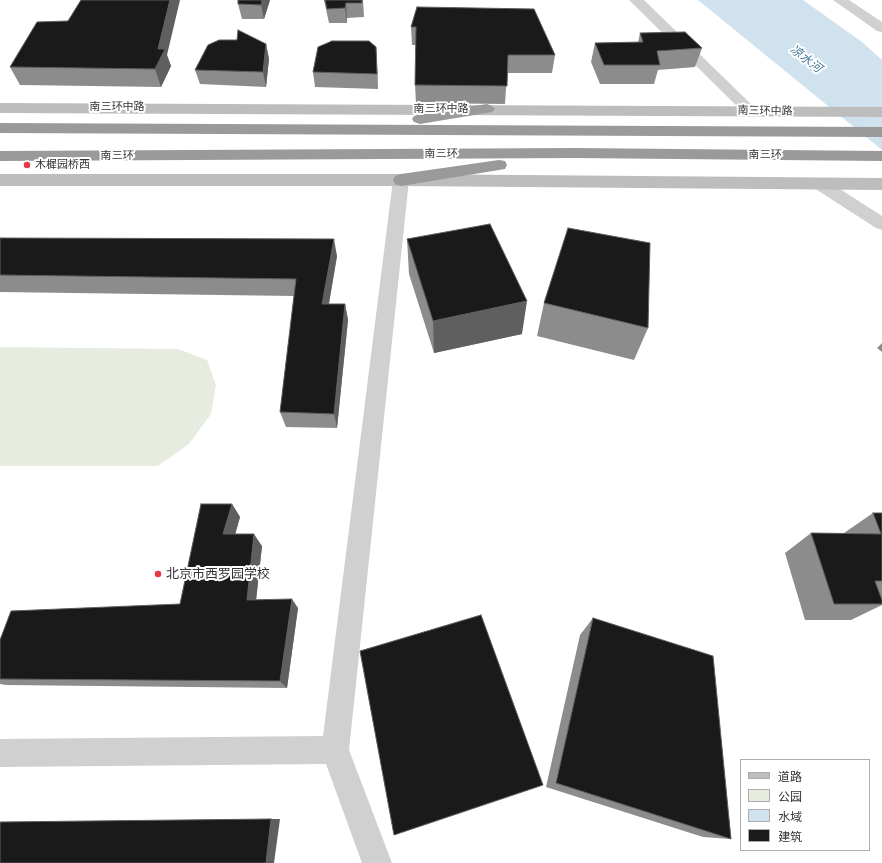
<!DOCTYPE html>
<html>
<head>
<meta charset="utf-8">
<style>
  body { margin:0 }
  #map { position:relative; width:882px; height:863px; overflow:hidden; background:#fff; font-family:Inter,"Noto Sans SC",sans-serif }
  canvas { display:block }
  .legend { position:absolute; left:740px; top:759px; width:130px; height:92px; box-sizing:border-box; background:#fff; border:1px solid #adadad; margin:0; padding:5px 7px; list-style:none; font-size:12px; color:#333 }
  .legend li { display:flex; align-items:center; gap:8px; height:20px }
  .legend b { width:20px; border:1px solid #adadad }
</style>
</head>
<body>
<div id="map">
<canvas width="882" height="863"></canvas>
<ul class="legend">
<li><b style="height:5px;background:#bdbdbd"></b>道路</li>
<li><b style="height:11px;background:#e6ecdf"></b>公园</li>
<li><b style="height:11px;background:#cfe2ee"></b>水域</li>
<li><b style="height:11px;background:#1a1a1a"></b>建筑</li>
</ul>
</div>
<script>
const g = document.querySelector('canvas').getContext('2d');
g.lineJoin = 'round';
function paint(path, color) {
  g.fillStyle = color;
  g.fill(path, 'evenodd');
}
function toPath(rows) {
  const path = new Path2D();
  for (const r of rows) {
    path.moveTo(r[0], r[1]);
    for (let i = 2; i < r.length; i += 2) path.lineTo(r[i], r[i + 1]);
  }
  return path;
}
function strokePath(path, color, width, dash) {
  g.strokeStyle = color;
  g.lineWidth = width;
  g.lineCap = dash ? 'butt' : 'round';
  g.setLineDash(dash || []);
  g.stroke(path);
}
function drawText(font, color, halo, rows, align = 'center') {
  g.font = font + ' Inter,"Noto Sans SC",sans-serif';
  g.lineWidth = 4;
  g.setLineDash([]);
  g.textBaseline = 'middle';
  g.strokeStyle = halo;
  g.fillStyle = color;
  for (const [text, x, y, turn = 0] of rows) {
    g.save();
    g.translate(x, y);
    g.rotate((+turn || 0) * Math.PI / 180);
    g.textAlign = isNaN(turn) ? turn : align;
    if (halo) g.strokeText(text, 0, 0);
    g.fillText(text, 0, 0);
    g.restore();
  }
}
const green = toPath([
  [0,347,178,349,207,360,216,385,211,414,189,444,158,466,0,466]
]);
const water = toPath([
  [698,0,803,0,862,42,882,60,882,150]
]);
const street = toPath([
  [629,0,644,0,754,107,757,110,754,113,749,115,744,113,629,0],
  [833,0,849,0,882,22,882,32,877,31,833,0],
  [401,174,407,176,409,180,349,750,392,863,362,863,326,764,0,767,0,739,323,736,393,180,395,176,401,174],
  [820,178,826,180,882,216,882,230,876,228,814,188,812,184,814,180,820,178]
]);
const secondary = toPath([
  [0,103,882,107,882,117,0,113,0,103],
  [0,174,401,174,882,178,882,190,401,186,0,186,0,174]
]);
const highway = toPath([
  [487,104,492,106,495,109,492,112,420,124,414,122,412,119,414,116,420,114,487,104],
  [0,123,882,127,882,137,0,133,0,123],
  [575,148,882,151,882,161,575,158,0,161,0,151,575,148],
  [499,160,505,161,507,165,505,169,401,186,395,184,393,180,395,176,401,174,499,160]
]);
const wall = toPath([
  [238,0,270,0,264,19,242,19,238,4],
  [324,0,363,0,364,17,347,18,347,23,329,23],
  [417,7,555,55,552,73,507,73,505,104,416,103,415,85,416,45,412,45,411,27],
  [640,33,702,48,695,67,658,70,654,84,600,84,591,62,595,43,638,43],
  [266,44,269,59,266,87,200,84,195,70],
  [376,47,378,89,315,87,313,72],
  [167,55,171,66,161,87,20,85,10,67],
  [0,238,337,256,329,304,345,304,348,320,337,428,286,427,280,412,294,296,0,292],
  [407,239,522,334,434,353,409,274],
  [544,303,648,328,634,360,537,336],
  [882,343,882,352,877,348],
  [232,504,240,517,235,534,262,546,256,600,298,608,287,688,6,685,0,684,0,640,180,604],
  [873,513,882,513,882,599,881,599,882,605,851,620,805,620,785,553,811,533,844,533],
  [593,618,731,839,703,837,546,787,580,635]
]);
const shadedWall = toPath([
  [170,0,180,0,167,55,171,66,161,87,155,69,158,49],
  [262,0,270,0,264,19,261,5],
  [346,3,347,18,347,23,345,8],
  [266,44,269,59,266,87,263,72],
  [376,47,377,62,378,89,377,74],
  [334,239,337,256,326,320,322,304],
  [527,301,522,334,434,353,433,321],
  [345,304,348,320,337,428,334,414],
  [232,504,240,517,232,546,223,534],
  [254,534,262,546,255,610,247,600],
  [292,599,298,608,287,688,280,681],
  [271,819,280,819,274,863,266,863]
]);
const building = toPath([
  [81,0,170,0,158,49,165,49,155,69,10,67,37,22,68,21,81,0],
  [238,0,262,0,261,5,238,4,238,0],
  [325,0,362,0,362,3,346,3,345,8,327,9,325,0],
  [417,7,534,9,555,55,508,55,507,86,415,85,416,27,411,27,417,7],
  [238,30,266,44,263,72,195,70,208,45,219,40,237,40,238,30],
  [685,32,702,48,657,51,660,65,604,65,595,43,643,42,640,33,685,32],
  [332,41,369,41,376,47,377,74,313,72,318,47,332,41],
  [490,224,527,301,433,321,407,239,490,224],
  [568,228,650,243,648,328,544,303,568,228],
  [0,238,334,239,322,304,345,304,334,414,280,412,296,279,0,275,0,238],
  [201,504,232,504,223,534,254,534,247,600,292,599,280,681,0,679,0,640,11,611,180,604,201,504],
  [873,513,882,513,882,581,875,581,882,600,882,604,834,604,811,533,881,534,873,513],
  [481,615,543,785,394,835,360,651,481,615],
  [593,618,713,656,731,839,556,783,593,618],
  [271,819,266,863,0,863,0,822,271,819]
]);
const markers = [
  [27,165,4,"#e63946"],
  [158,574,4,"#e63946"]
];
const farStreetnames = [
  ["南三环中路",117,107],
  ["南三环中路",441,109],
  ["南三环中路",765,111,1],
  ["南三环",441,154],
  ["南三环",765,155],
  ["南三环",117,156]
];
const farPoinames = [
  ["木樨园桥西",35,165]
];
const farWaternames = [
  ["凉水河",806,59,38]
];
const poiNames = [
  ["北京市西罗园学校",166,574]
];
paint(green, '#e6ecdf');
paint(water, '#cfe2ee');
paint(street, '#d0d0d0');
paint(secondary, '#bdbdbd');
paint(highway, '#9a9a9a');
paint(wall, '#8c8c8c');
paint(shadedWall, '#5f5f5f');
paint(building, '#1a1a1a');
strokePath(building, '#5f5f5f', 1);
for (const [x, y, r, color] of markers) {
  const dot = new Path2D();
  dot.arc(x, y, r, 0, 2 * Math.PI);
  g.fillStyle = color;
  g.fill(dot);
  strokePath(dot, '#fff', 1.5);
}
drawText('11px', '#333', '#fff', farStreetnames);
drawText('11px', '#333', '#fff', farPoinames, 'left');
drawText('italic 12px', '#3f7597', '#fff', farWaternames);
drawText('13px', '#333', '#fff', poiNames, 'left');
</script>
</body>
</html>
